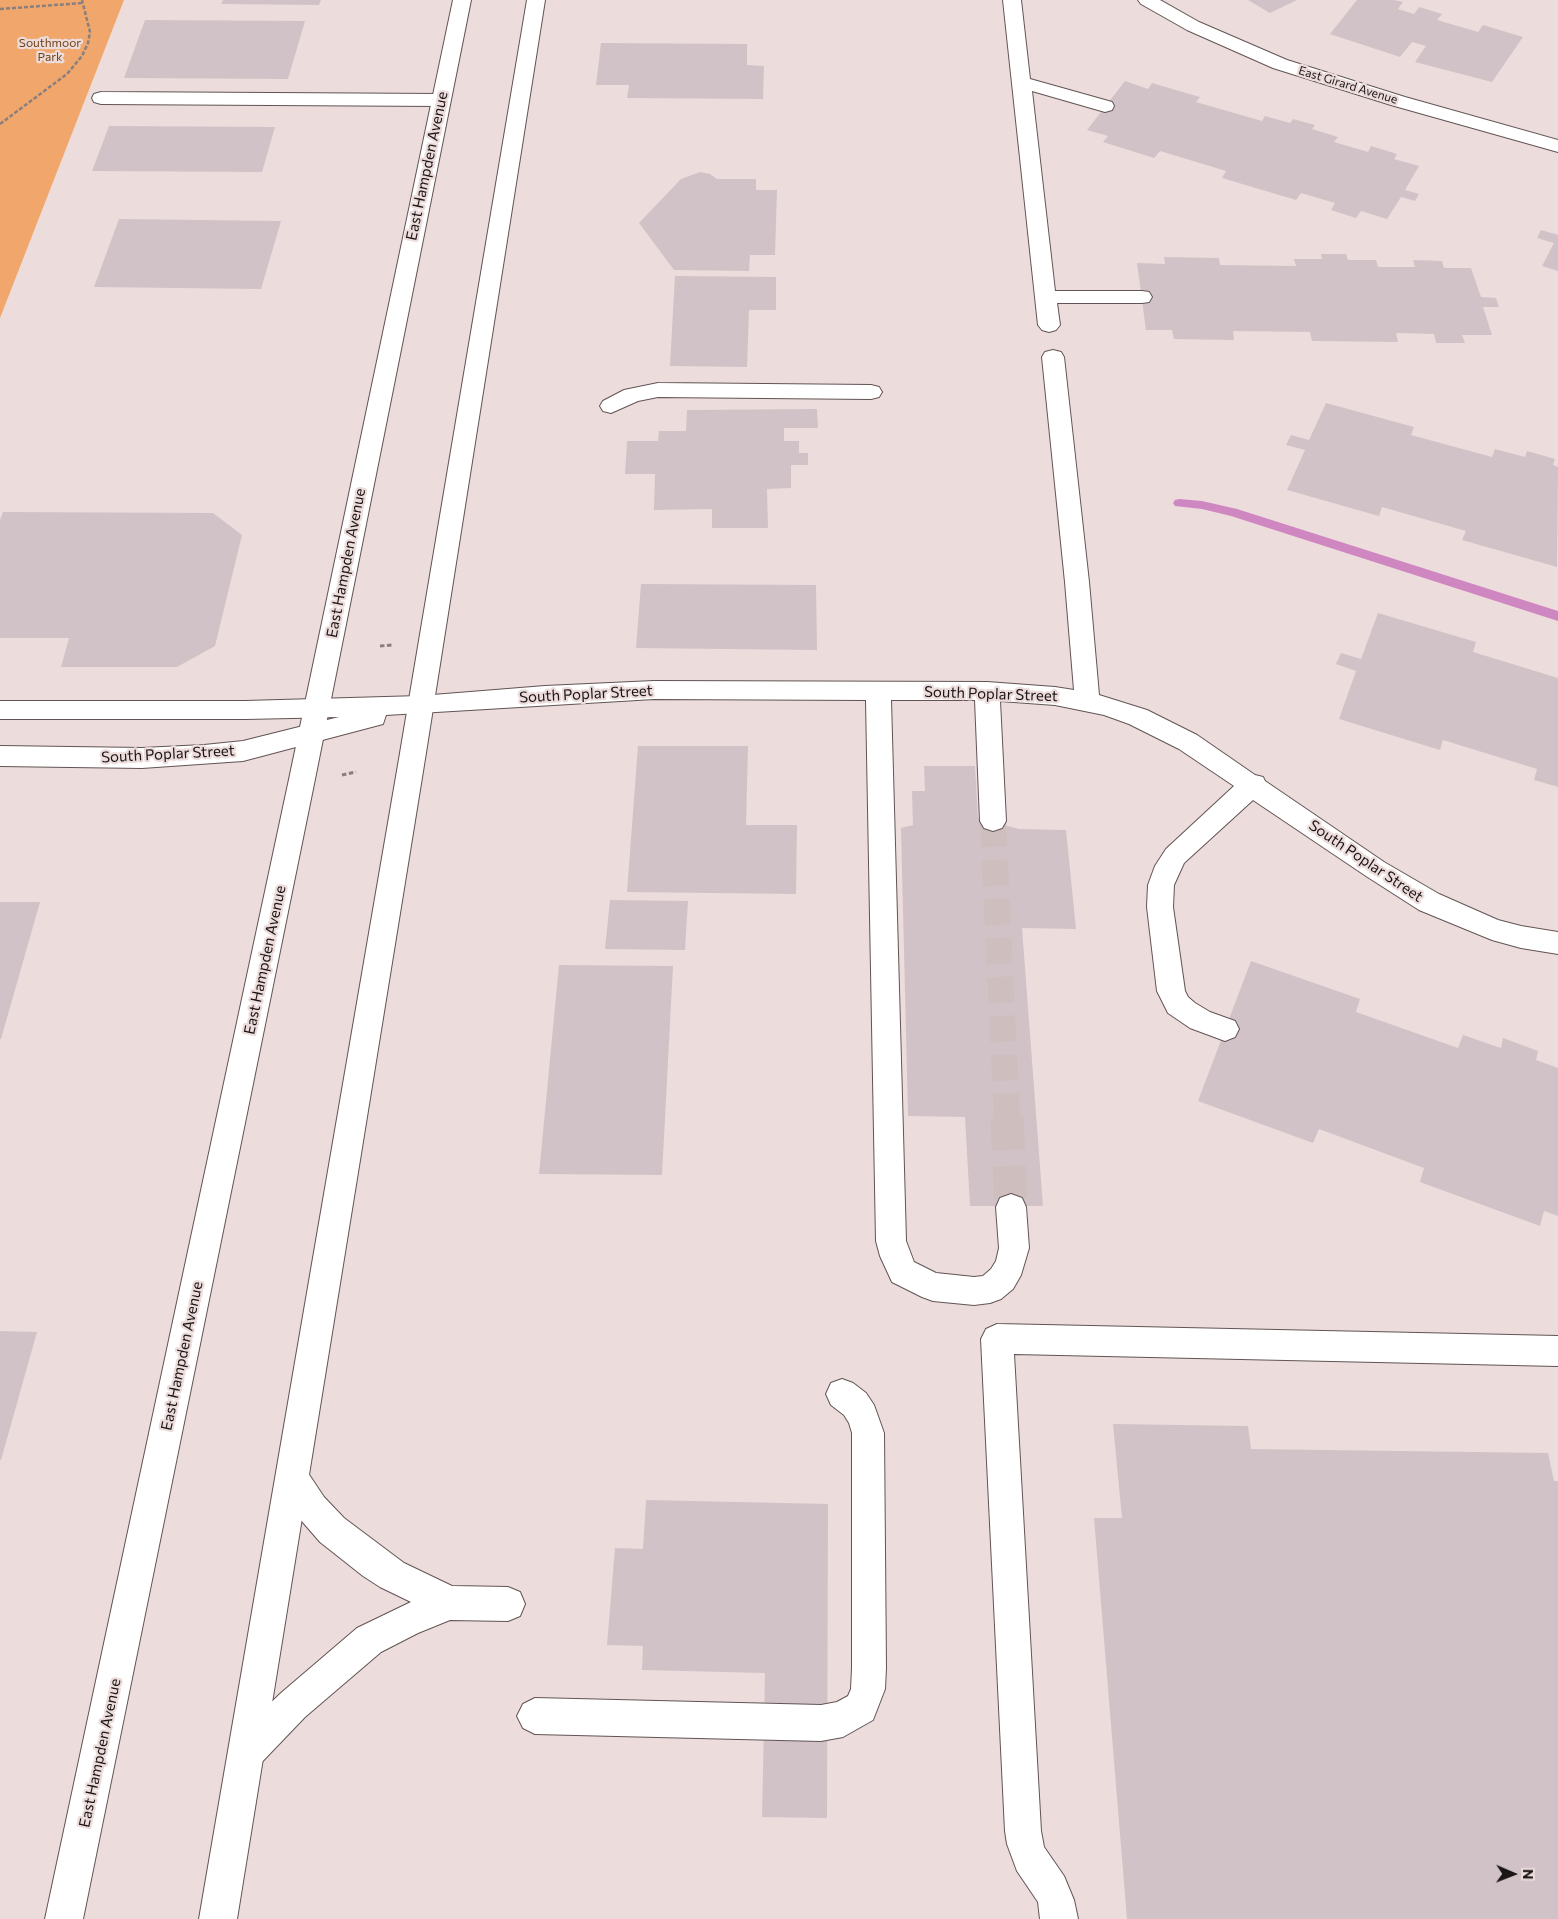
<!DOCTYPE html>
<html>
<head>
<meta charset="utf-8">
<style>
  body { margin:0 }
  #map { position:relative; width:1558px; height:1919px; overflow:hidden; background:#eddcdc; font-family:Commissioner,sans-serif }
  canvas { display:block }
  .north { position:absolute; left:1488px; top:1849px; width:50px; height:50px; -webkit-text-stroke:4px #eddcdc; paint-order:stroke; rotate:91deg; font-size:14px; font-weight:700; line-height:20px; text-align:center; color:#1b1515 }
  .north::after { content:''; display:block; margin:auto; width:18px; height:22px; background:#1b1515; clip-path:polygon(50% 0,100% 100%,50% 72%,0 100%) }
</style>
</head>
<body>
<div id="map">
<canvas width="1558" height="1919"></canvas>
<div class="north">N</div>
</div>
<script>
const g = document.querySelector('canvas').getContext('2d');
g.lineJoin = 'round';
function paint(path, color) {
  g.fillStyle = color;
  g.fill(path, 'evenodd');
}
function toPath(rows) {
  const path = new Path2D();
  for (const r of rows) {
    path.moveTo(r[0], r[1]);
    for (let i = 2; i < r.length; i += 2) path.lineTo(r[i], r[i + 1]);
  }
  return path;
}
function strokePath(path, color, width, dash) {
  g.strokeStyle = color;
  g.lineWidth = width;
  g.lineCap = dash ? 'butt' : 'round';
  g.setLineDash(dash || []);
  g.stroke(path);
}
function drawText(font, color, halo, rows, align = 'center') {
  g.font = font + ' Commissioner,sans-serif';
  g.lineWidth = 4.5;
  g.setLineDash([]);
  g.textBaseline = 'middle';
  g.strokeStyle = halo;
  g.fillStyle = color;
  for (const [text, x, y, turn = 0] of rows) {
    g.save();
    g.translate(x, y);
    g.rotate((+turn || 0) * Math.PI / 180);
    g.textAlign = isNaN(turn) ? turn : align;
    if (halo) g.strokeText(text, 0, 0);
    g.fillText(text, 0, 0);
    g.restore();
  }
}
const green = toPath([
  [0,0,124,0,0,318]
]);
const stream = toPath([
  [1179,499,1202,501,1237,509,1558,611,1558,621,1231,516,1202,509,1175,506,1173,503,1175,500,1179,499]
]);
const building = toPath([
  [223,0,321,0,319,5,221,4],
  [1248,0,1297,0,1270,13],
  [1357,0,1394,0,1403,2,1398,9,1414,14,1419,7,1442,14,1437,20,1478,32,1483,25,1523,37,1492,82,1415,62,1426,46,1412,42,1400,57,1330,34],
  [145,20,305,21,288,79,124,78],
  [601,43,747,44,747,65,764,66,763,99,627,98,629,85,596,85],
  [1125,81,1148,89,1152,83,1200,97,1196,102,1262,121,1265,116,1290,123,1293,119,1315,125,1312,129,1338,137,1334,142,1368,152,1371,146,1397,154,1394,159,1419,166,1405,190,1419,194,1415,201,1401,197,1387,219,1361,211,1356,218,1331,210,1335,203,1301,193,1296,200,1222,178,1226,171,1160,151,1154,158,1103,142,1108,136,1087,130],
  [109,126,275,127,262,172,92,171],
  [700,172,710,174,717,179,756,179,756,190,777,190,775,255,750,255,749,271,674,270,639,223,681,179],
  [119,219,281,221,261,289,94,287],
  [1541,230,1558,235,1558,271,1542,266,1554,243,1537,238],
  [1321,254,1346,254,1348,260,1376,260,1378,267,1415,267,1413,260,1442,261,1444,268,1471,268,1481,297,1496,298,1499,307,1483,307,1492,335,1462,335,1465,343,1436,343,1434,334,1396,333,1398,342,1312,341,1310,332,1233,331,1234,340,1174,339,1172,330,1146,330,1137,263,1165,264,1164,257,1219,258,1220,265,1296,266,1294,259,1322,259],
  [675,276,776,277,776,310,749,310,747,367,670,366],
  [1326,403,1414,427,1411,435,1492,457,1495,449,1525,457,1527,451,1555,459,1553,465,1558,467,1557,567,1462,540,1466,531,1382,507,1379,516,1287,490,1305,450,1286,445,1291,435,1309,440],
  [817,409,818,428,784,428,784,441,799,441,799,453,808,453,808,465,791,465,791,488,767,489,768,528,712,528,712,509,654,510,655,474,625,474,627,441,658,441,659,431,686,431,687,410],
  [3,512,213,513,242,535,215,646,177,667,61,667,69,638,0,638,0,520],
  [641,584,816,585,817,650,636,648],
  [1378,613,1476,642,1473,652,1558,678,1558,787,1534,780,1537,769,1443,740,1440,750,1339,719,1356,671,1336,664,1341,653,1361,659],
  [638,746,748,746,746,825,797,825,796,894,627,892],
  [924,766,975,766,978,818,1019,829,1066,830,1076,929,1022,928,1043,1206,970,1206,965,1117,908,1116,901,828,913,825,912,791,925,791],
  [610,900,688,901,685,950,605,949],
  [0,902,40,902,1,1039,0,1039],
  [1251,961,1360,999,1356,1012,1458,1048,1463,1035,1501,1048,1503,1038,1538,1051,1536,1060,1558,1068,1558,1216,1544,1211,1540,1226,1420,1182,1424,1168,1319,1129,1313,1143,1198,1101],
  [559,965,673,966,662,1175,539,1174],
  [0,1331,37,1332,1,1460,0,1460],
  [1113,1424,1248,1426,1251,1449,1548,1453,1554,1481,1558,1481,1558,1919,1127,1919,1094,1518,1122,1518],
  [646,1500,828,1504,827,1818,762,1817,765,1673,642,1670,643,1646,607,1645,615,1548,643,1549]
]);
const minorTunnelFar1 = toPath([
  [993,821,1007,1119]
]);
const minorTunnel = toPath([
  [1007,1117,1011,1207]
]);
const pathFar1 = toPath([
  [0,9,83,3],
  [0,124,67,74,82,56,88,43,90,32,82,0]
]);
const path = toPath([
  [380,646,392,645],
  [342,775,356,772]
]);
const minor = toPath([
  [1003,0,1021,0,1030,79,1112,102,1114,106,1112,110,1105,112,1032,91,1055,291,1142,291,1149,292,1152,297,1149,302,1142,303,1057,303,1060,325,1056,330,1049,332,1042,330,1038,325,1003,0],
  [1138,0,1160,0,1199,22,1287,60,1405,97,1558,140,1558,152,1391,105,1273,68,1187,30,1141,4,1138,0],
  [101,92,441,94,448,96,450,100,448,104,441,106,101,104,94,102,92,98,94,94,101,92],
  [1053,350,1061,352,1064,357,1089,582,1099,695,1147,710,1197,735,1255,775,1263,777,1265,781,1384,862,1439,894,1498,920,1521,926,1558,932,1558,954,1521,948,1492,940,1419,910,1366,876,1253,800,1184,863,1174,885,1173,907,1185,991,1188,997,1195,1003,1210,1012,1235,1021,1239,1029,1235,1037,1225,1041,1190,1028,1168,1013,1157,991,1147,907,1148,885,1155,866,1166,849,1234,786,1179,749,1129,724,1104,715,1055,705,1000,701,1006,821,1002,828,993,831,984,828,980,821,975,700,891,700,906,1241,914,1262,936,1273,974,1277,983,1276,991,1269,996,1261,999,1248,996,1207,1000,1198,1011,1194,1022,1198,1026,1207,1029,1248,1021,1275,1013,1289,1001,1299,990,1303,974,1305,933,1301,922,1297,892,1282,880,1256,876,1241,866,700,654,699,386,715,383,724,243,761,142,768,0,766,0,746,142,748,204,745,243,741,339,717,245,719,0,719,0,701,245,701,420,696,545,686,654,681,987,682,1055,687,1074,690,1065,582,1042,357,1045,352,1053,350],
  [658,383,871,385,879,387,882,392,879,397,871,399,658,397,638,401,611,413,603,411,600,406,603,401,624,390,658,383],
  [997,1324,1558,1336,1558,1366,1014,1354,1041,1831,1044,1847,1064,1876,1074,1900,1078,1919,1040,1919,1038,1902,1017,1871,1007,1844,1005,1831,981,1339,986,1329,997,1324],
  [842,1379,853,1383,866,1393,874,1405,884,1433,886,1668,885,1689,873,1720,843,1737,821,1741,535,1734,523,1728,517,1716,523,1704,535,1698,821,1705,837,1702,848,1696,851,1689,852,1668,852,1433,849,1423,844,1415,831,1405,826,1394,831,1383,842,1379],
  [292,1462,304,1467,324,1497,344,1518,404,1563,452,1586,508,1587,520,1592,525,1604,520,1616,508,1621,450,1620,418,1633,381,1652,305,1717,259,1765,246,1770,233,1765,228,1752,233,1739,281,1693,357,1628,411,1602,380,1587,363,1576,320,1542,300,1519,280,1489,276,1478,280,1467,292,1462]
]);
const major = toPath([
  [453,0,471,0,314,784,83,1919,45,1919,288,784,453,0],
  [527,0,545,0,425,759,237,1919,199,1919,399,759,527,0]
]);
const farParknames = [
  ["Southmoor",50,43],
  ["Park",50,57]
];
const farStreetnames = [
  ["East Girard Avenue",1348,85,17]
];
const streetNames = [
  ["East Hampden Avenue",427,166,-78],
  ["East Hampden Avenue",346,563,-79],
  ["South Poplar Street",586,694,-3],
  ["South Poplar Street",991,694,2],
  ["South Poplar Street",168,754,-3],
  ["South Poplar Street",1366,861,34],
  ["East Hampden Avenue",265,960,-78],
  ["East Hampden Avenue",182,1356,-78],
  ["East Hampden Avenue",100,1753,-78]
];
paint(green, '#f1a76b');
paint(stream, '#cf87c1');
paint(building, '#d1c2c7');
strokePath(minorTunnelFar1, '#cebebe', 26, [26, 13]);
strokePath(minorTunnel, '#cebebe', 33, [33, 16]);
strokePath(minor, '#625454', 2);
strokePath(major, '#625454', 2);
strokePath(pathFar1, '#8a7f7f', 2.5, [4, 2]);
strokePath(path, '#8a7f7f', 3, [4.5, 2.5]);
paint(minor, '#fff');
paint(major, '#fff');
drawText('12px', '#714114', '#eddcdc', farParknames);
drawText('12px', '#1b1515', '#eddcdc', farStreetnames);
drawText('15px', '#1b1515', '#eddcdc', streetNames);
</script>
</body>
</html>
